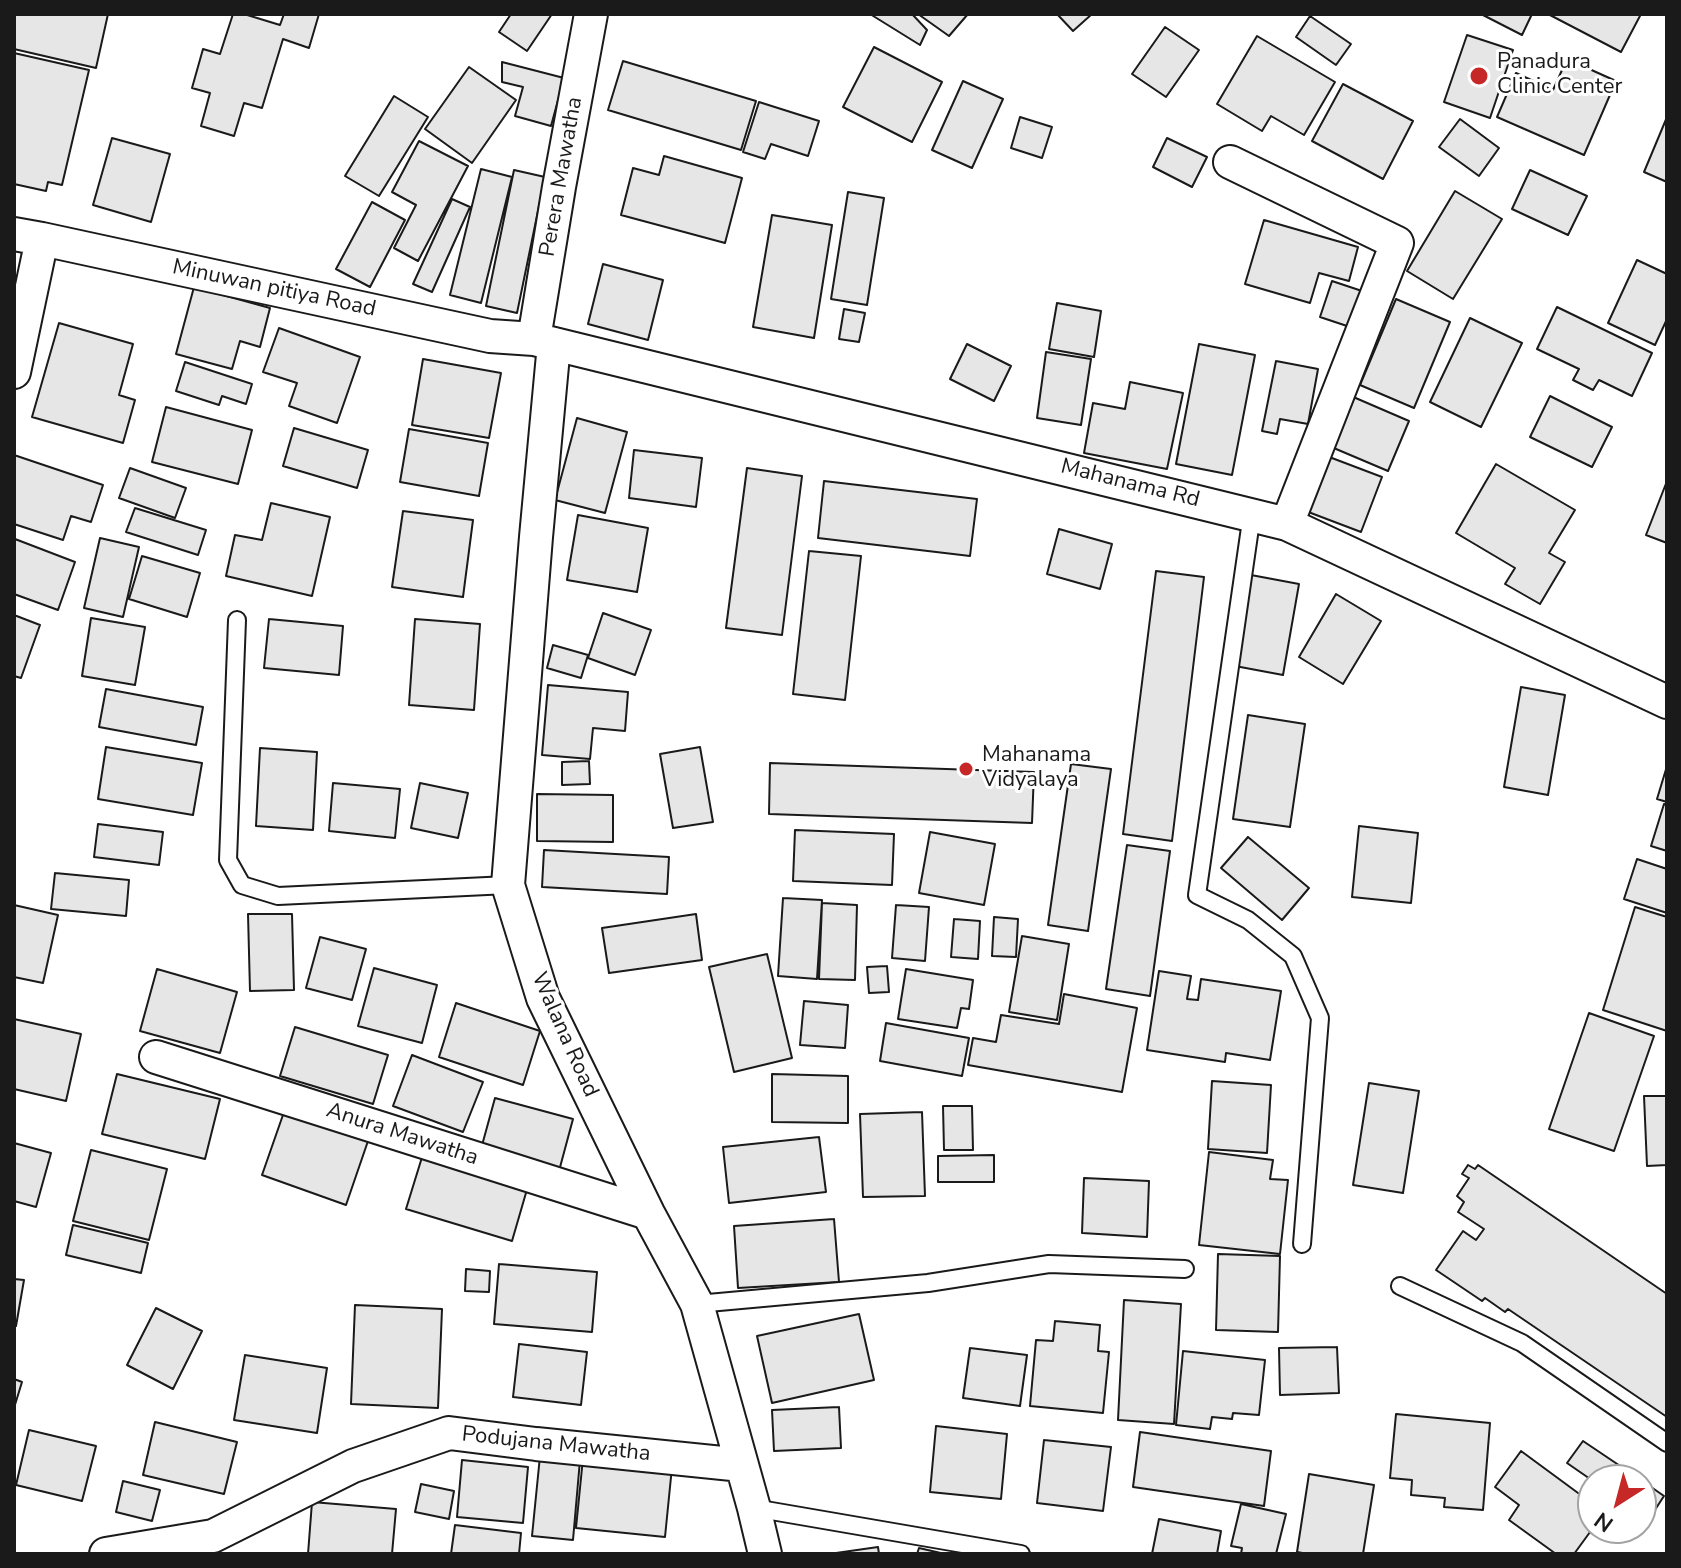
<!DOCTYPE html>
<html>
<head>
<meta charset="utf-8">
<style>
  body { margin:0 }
  #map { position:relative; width:1681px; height:1568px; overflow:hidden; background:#fff; font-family:"Nunito Sans",sans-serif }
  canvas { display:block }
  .frame { position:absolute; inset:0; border:16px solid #1a1a1a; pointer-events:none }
  .north { position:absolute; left:1577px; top:1464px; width:80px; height:80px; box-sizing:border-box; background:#fff; border:2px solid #a3a3a3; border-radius:50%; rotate:216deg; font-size:22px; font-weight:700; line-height:32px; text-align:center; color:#1a1a1a }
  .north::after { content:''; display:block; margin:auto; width:28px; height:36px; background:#c62828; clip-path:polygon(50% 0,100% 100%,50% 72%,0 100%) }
</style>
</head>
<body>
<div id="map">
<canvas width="1681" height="1568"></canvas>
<div class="frame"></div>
<div class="north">N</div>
</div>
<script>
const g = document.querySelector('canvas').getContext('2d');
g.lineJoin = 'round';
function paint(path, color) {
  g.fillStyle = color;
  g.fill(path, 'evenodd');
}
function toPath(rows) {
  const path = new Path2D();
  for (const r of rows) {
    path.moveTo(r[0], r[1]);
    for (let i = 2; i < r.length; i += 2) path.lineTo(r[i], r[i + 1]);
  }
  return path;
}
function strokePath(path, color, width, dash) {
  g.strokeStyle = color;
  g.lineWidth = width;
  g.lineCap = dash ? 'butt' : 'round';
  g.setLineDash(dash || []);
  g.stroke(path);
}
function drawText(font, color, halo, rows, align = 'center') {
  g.font = font + ' "Nunito Sans",sans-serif';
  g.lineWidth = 6;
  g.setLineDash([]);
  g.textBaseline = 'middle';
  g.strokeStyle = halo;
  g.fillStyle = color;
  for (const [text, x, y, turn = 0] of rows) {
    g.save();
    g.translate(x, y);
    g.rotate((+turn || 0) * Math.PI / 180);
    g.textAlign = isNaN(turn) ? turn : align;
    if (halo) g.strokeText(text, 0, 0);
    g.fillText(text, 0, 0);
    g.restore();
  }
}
const building = toPath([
  [14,14,108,14,96,68,14,49,14,14],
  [233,14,244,14,280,25,284,14,319,14,309,48,283,39,262,108,244,103,234,136,201,126,210,93,192,88,203,49,220,54,233,14],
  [511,14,552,14,527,51,499,32,511,14],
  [870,14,912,14,927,30,920,45,870,14],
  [918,14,968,14,949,36,918,14],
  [1057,14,1092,14,1073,31,1057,14],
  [1481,14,1532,14,1522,35,1481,14],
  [1548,14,1641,14,1621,52,1548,14],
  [1310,16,1351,44,1336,65,1296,37,1310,16],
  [1165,27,1199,50,1166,97,1132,74,1165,27],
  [1467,35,1513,50,1490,118,1444,102,1467,35],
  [1257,36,1335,82,1304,135,1271,116,1262,131,1217,104,1257,36],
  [874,47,942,82,912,142,843,107,874,47],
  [14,53,89,70,62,185,48,182,46,191,14,184,14,53],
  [1567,59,1616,81,1584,155,1497,117,1516,73,1553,90,1567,59],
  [623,61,756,101,741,150,608,110,623,61],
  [502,62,564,78,551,126,515,116,523,87,502,82,502,62],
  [469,67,516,100,472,163,425,129,469,67],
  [963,81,1003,99,972,168,932,150,963,81],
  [1343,84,1413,121,1383,179,1312,141,1343,84],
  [394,96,428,117,379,196,345,176,394,96],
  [759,102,819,121,808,156,771,144,765,159,743,152,759,102],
  [1020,117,1052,127,1042,158,1011,148,1020,117],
  [1667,117,1667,182,1644,172,1667,117],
  [1460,119,1499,148,1479,176,1439,147,1460,119],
  [112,138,170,154,151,222,93,205,112,138],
  [1167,138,1207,157,1192,187,1153,167,1167,138],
  [419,141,468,166,418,261,394,248,416,205,392,192,419,141],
  [664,156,742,178,725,243,621,215,633,168,659,175,664,156],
  [481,169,512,177,481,303,450,295,481,169],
  [514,170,545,177,517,313,486,306,514,170],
  [1530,170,1587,196,1568,235,1512,209,1530,170],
  [1455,191,1502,219,1453,299,1407,271,1455,191],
  [848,192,884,198,867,305,831,299,848,192],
  [452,199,470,207,432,292,413,284,452,199],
  [372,202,405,220,370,287,336,269,372,202],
  [772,215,832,225,814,338,753,327,772,215],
  [1264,220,1358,247,1349,281,1319,273,1310,303,1245,284,1264,220],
  [1637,260,1667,274,1667,319,1655,345,1608,323,1637,260],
  [603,264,663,280,648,340,588,324,603,264],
  [1332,281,1362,291,1350,327,1320,317,1332,281],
  [194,287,270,308,260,347,240,341,232,369,176,354,194,287],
  [1396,299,1450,322,1414,408,1360,385,1396,299],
  [1057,303,1101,311,1094,357,1049,349,1057,303],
  [1557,307,1652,353,1632,396,1599,380,1593,390,1573,380,1579,369,1537,349,1557,307],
  [844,309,865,313,859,342,839,339,844,309],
  [1470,318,1522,343,1481,427,1430,402,1470,318],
  [59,323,133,344,119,395,135,400,123,443,32,417,59,323],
  [279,328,360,357,337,423,289,406,297,383,263,372,279,328],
  [967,344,1011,366,994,401,950,379,967,344],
  [1199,344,1255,355,1232,475,1176,464,1199,344],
  [1046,352,1091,359,1081,425,1037,418,1046,352],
  [423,359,501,373,489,438,412,425,423,359],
  [1276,361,1318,369,1308,424,1280,419,1277,434,1262,431,1276,361],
  [185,362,252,384,246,404,222,396,219,405,176,391,185,362],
  [1130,382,1183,393,1167,469,1084,453,1093,403,1125,409,1130,382],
  [1351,396,1409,421,1388,471,1329,446,1351,396],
  [1550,396,1612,427,1592,467,1530,437,1550,396],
  [166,407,252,430,238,484,152,462,166,407],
  [577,418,627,432,605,513,555,500,577,418],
  [294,428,368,450,357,488,283,466,294,428],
  [409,429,488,443,479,496,400,482,409,429],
  [634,450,702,458,696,507,629,498,634,450],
  [14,455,103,485,91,522,71,516,63,540,14,524,14,455],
  [1324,455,1382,477,1361,532,1303,510,1324,455],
  [1496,464,1575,510,1549,553,1565,562,1540,604,1505,584,1515,568,1456,533,1496,464],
  [130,468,186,488,175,518,119,498,130,468],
  [747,468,802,476,782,635,726,628,747,468],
  [824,481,977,499,970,556,818,538,824,481],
  [1667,481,1667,543,1646,535,1667,481],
  [271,503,330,517,312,596,226,576,235,535,262,540,271,503],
  [135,508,206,530,198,555,126,532,135,508],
  [403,511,473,520,463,597,392,587,403,511],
  [578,515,648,528,637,592,567,580,578,515],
  [1059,529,1112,544,1100,589,1047,574,1059,529],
  [100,538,139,547,123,617,84,608,100,538],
  [15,539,75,562,58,610,14,594,15,539],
  [809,551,861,556,845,700,793,694,809,551],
  [142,556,200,573,187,617,129,599,142,556],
  [1156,571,1204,577,1172,841,1123,834,1156,571],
  [1251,575,1299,584,1283,675,1235,666,1251,575],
  [1336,594,1381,621,1343,684,1299,657,1336,594],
  [603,613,651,630,635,675,588,658,603,613],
  [14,615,40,625,21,678,14,676,14,615],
  [91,618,145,627,135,685,82,676,91,618],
  [269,619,343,626,339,675,264,668,269,619],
  [415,619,480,624,474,710,409,705,415,619],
  [553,645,588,655,581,678,547,668,553,645],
  [548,685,628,692,625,731,593,728,590,759,542,755,548,685],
  [1521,687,1565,695,1548,795,1504,787,1521,687],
  [106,689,203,707,196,745,99,727,106,689],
  [1248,715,1305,724,1290,827,1233,819,1248,715],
  [106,747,202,763,193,815,98,799,106,747],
  [700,747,713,822,673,828,660,754,700,747],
  [260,748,317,752,313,830,256,826,260,748],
  [589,761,590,784,562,785,562,762,589,761],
  [770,763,1034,772,1032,823,769,814,770,763],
  [1071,764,1111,769,1088,931,1048,925,1071,764],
  [1667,766,1667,802,1657,799,1667,766],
  [333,783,400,789,395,838,329,831,333,783],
  [420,783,468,793,458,838,411,828,420,783],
  [537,794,613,795,613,842,537,841,537,794],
  [1664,804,1667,805,1667,851,1651,846,1664,804],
  [98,824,163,832,159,865,94,857,98,824],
  [1359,826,1418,833,1411,903,1352,897,1359,826],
  [795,830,894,834,892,885,793,881,795,830],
  [930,832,995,844,984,905,919,893,930,832],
  [1248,837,1309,888,1282,920,1221,868,1248,837],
  [1127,845,1170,851,1150,996,1106,989,1127,845],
  [544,850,669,857,667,894,542,887,544,850],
  [1637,859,1667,869,1667,913,1624,899,1637,859],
  [55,873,129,880,126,916,51,909,55,873],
  [783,898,822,900,817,979,778,976,783,898],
  [822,903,857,905,855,980,819,979,822,903],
  [14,905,58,915,43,983,14,977,14,905],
  [896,905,929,907,925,961,892,958,896,905],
  [1635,907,1667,917,1667,1031,1603,1010,1635,907],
  [248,914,292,914,294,990,250,991,248,914],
  [696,914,702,960,609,973,602,928,696,914],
  [994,917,1018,919,1016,957,992,956,994,917],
  [954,919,980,921,978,959,951,957,954,919],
  [1022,936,1069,944,1057,1020,1009,1012,1022,936],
  [320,937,366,949,352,1000,306,988,320,937],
  [767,954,792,1058,734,1072,709,967,767,954],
  [887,966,889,992,869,993,867,967,887,966],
  [374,968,437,985,422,1043,358,1026,374,968],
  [157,969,237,992,220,1053,140,1031,157,969],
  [906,969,973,980,969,1009,961,1008,957,1028,898,1019,906,969],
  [1159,971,1191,976,1187,999,1198,1000,1201,979,1281,991,1270,1060,1226,1053,1225,1062,1147,1050,1159,971],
  [1064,994,1137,1008,1122,1092,968,1065,973,1038,996,1042,1001,1015,1059,1024,1064,994],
  [804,1001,848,1005,845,1048,800,1045,804,1001],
  [456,1003,540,1031,523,1085,439,1057,456,1003],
  [1589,1013,1654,1036,1614,1151,1549,1129,1589,1013],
  [14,1019,81,1034,66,1101,14,1089,14,1019],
  [886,1023,969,1038,962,1076,880,1061,886,1023],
  [295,1027,388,1055,373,1104,280,1076,295,1027],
  [412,1055,483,1082,463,1132,393,1106,412,1055],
  [117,1074,220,1099,205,1159,102,1134,117,1074],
  [772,1074,848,1076,848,1123,772,1122,772,1074],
  [1212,1081,1271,1085,1267,1153,1208,1149,1212,1081],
  [1369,1083,1419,1091,1403,1193,1353,1185,1369,1083],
  [1644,1096,1667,1096,1667,1165,1647,1166,1644,1096],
  [495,1098,573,1119,559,1171,481,1149,495,1098],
  [943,1106,972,1106,973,1150,944,1150,943,1106],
  [284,1112,368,1141,346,1205,262,1175,284,1112],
  [922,1112,925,1196,863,1197,860,1114,922,1112],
  [819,1137,826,1192,729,1203,723,1147,819,1137],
  [14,1143,51,1153,36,1207,14,1201,14,1143],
  [91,1150,167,1169,149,1240,73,1221,91,1150],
  [1209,1152,1273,1160,1270,1179,1288,1180,1280,1254,1199,1245,1209,1152],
  [423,1154,528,1186,512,1241,406,1209,423,1154],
  [994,1155,994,1182,938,1182,938,1156,994,1155],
  [1468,1165,1475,1169,1478,1165,1667,1294,1667,1417,1508,1309,1505,1312,1485,1298,1482,1301,1436,1270,1463,1231,1476,1240,1484,1229,1458,1212,1464,1202,1457,1196,1469,1178,1462,1174,1468,1165],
  [1084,1178,1149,1181,1147,1237,1082,1233,1084,1178],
  [834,1219,839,1282,738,1288,734,1226,834,1219],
  [73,1225,148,1243,141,1273,66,1255,73,1225],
  [1218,1254,1280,1256,1278,1332,1216,1330,1218,1254],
  [499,1264,597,1272,592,1332,494,1324,499,1264],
  [466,1269,490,1271,489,1292,465,1291,466,1269],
  [14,1279,24,1280,16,1326,14,1325,14,1279],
  [1124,1300,1181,1304,1174,1424,1118,1420,1124,1300],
  [355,1305,442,1309,438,1408,351,1404,355,1305],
  [156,1308,202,1331,173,1389,127,1365,156,1308],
  [859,1314,874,1380,772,1403,757,1336,859,1314],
  [1055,1321,1100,1325,1098,1351,1109,1352,1103,1413,1030,1406,1036,1340,1053,1341,1055,1321],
  [519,1344,587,1352,581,1405,513,1397,519,1344],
  [1337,1347,1339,1393,1280,1395,1279,1348,1337,1347],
  [970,1348,1027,1355,1020,1406,963,1398,970,1348],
  [1183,1351,1265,1360,1259,1415,1233,1413,1232,1419,1212,1417,1210,1429,1176,1425,1183,1351],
  [245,1355,327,1368,317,1433,234,1420,245,1355],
  [14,1379,22,1382,14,1408,14,1379],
  [839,1407,841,1448,774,1451,772,1410,839,1407],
  [1396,1414,1490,1423,1483,1510,1444,1507,1445,1498,1411,1495,1412,1480,1390,1478,1396,1414],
  [155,1422,237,1442,224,1494,143,1475,155,1422],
  [936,1426,1007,1434,1001,1499,930,1492,936,1426],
  [29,1430,96,1446,82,1501,16,1485,29,1430],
  [1140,1432,1271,1451,1264,1506,1133,1487,1140,1432],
  [1044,1440,1111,1447,1103,1511,1037,1503,1044,1440],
  [1583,1441,1641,1480,1593,1481,1567,1463,1583,1441],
  [1521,1451,1593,1504,1593,1528,1574,1554,1556,1554,1509,1520,1519,1505,1495,1487,1521,1451],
  [540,1456,580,1460,573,1540,532,1536,540,1456],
  [583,1458,672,1467,665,1537,576,1528,583,1458],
  [462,1460,528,1467,523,1523,457,1517,462,1460],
  [1309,1474,1374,1485,1363,1554,1308,1554,1297,1552,1309,1474],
  [1641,1480,1664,1496,1649,1519,1641,1513,1641,1480],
  [123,1481,160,1490,152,1521,116,1512,123,1481],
  [421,1484,454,1491,449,1519,415,1512,421,1484],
  [312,1502,396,1509,392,1554,308,1554,312,1502],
  [1241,1504,1286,1514,1276,1554,1241,1554,1242,1548,1231,1546,1241,1504],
  [1159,1519,1221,1531,1217,1554,1152,1554,1159,1519],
  [455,1525,521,1533,519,1554,451,1554,455,1525],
  [878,1547,879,1554,829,1554,878,1547],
  [919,1548,945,1554,917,1554,919,1548]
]);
const service = toPath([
  [1252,514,1197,895,1248,920,1293,956,1320,1018,1302,1244],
  [237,620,228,860,242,885,278,896,508,885],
  [1400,1286,1522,1343,1667,1443],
  [697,1304,928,1283,1049,1264,1185,1269],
  [754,1508,1021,1554]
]);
const minor = toPath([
  [1230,162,1397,243,1287,524],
  [14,234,42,239,490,336,534,339,1287,524,1667,702],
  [534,339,559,187,591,14],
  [554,344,536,537,508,885,543,998,648,1213,697,1304,754,1508,765,1554],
  [14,372,42,239],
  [156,1057,648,1213],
  [106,1554,213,1536,353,1466,449,1433,536,1444,742,1465]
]);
const markers = [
  [1479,76,10,"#c62828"],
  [966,769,8,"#c62828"]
];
const poiNames = [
  ["Panadura",1497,63],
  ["Clinic Center",1497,88],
  ["Mahanama",982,756],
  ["Vidyalaya",982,781]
];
const streetNames = [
  ["Perera Mawatha",562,177,-80],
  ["Minuwan pitiya Road",274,289,12],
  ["Mahanama Rd",1130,484,14],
  ["Walana Road",564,1035,66],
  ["Anura Mawatha",402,1135,18],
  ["Podujana Mawatha",556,1445,6]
];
paint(building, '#e6e6e6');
strokePath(building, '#1a1a1a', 2);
strokePath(service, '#1a1a1a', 20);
strokePath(minor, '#1a1a1a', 36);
strokePath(service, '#fff', 16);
strokePath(minor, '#fff', 32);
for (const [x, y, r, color] of markers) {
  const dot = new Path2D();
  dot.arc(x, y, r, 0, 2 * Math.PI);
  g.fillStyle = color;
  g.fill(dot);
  strokePath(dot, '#fff', 3);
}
drawText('22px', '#1a1a1a', '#fff', poiNames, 'left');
drawText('22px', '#1a1a1a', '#fff', streetNames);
</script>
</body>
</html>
